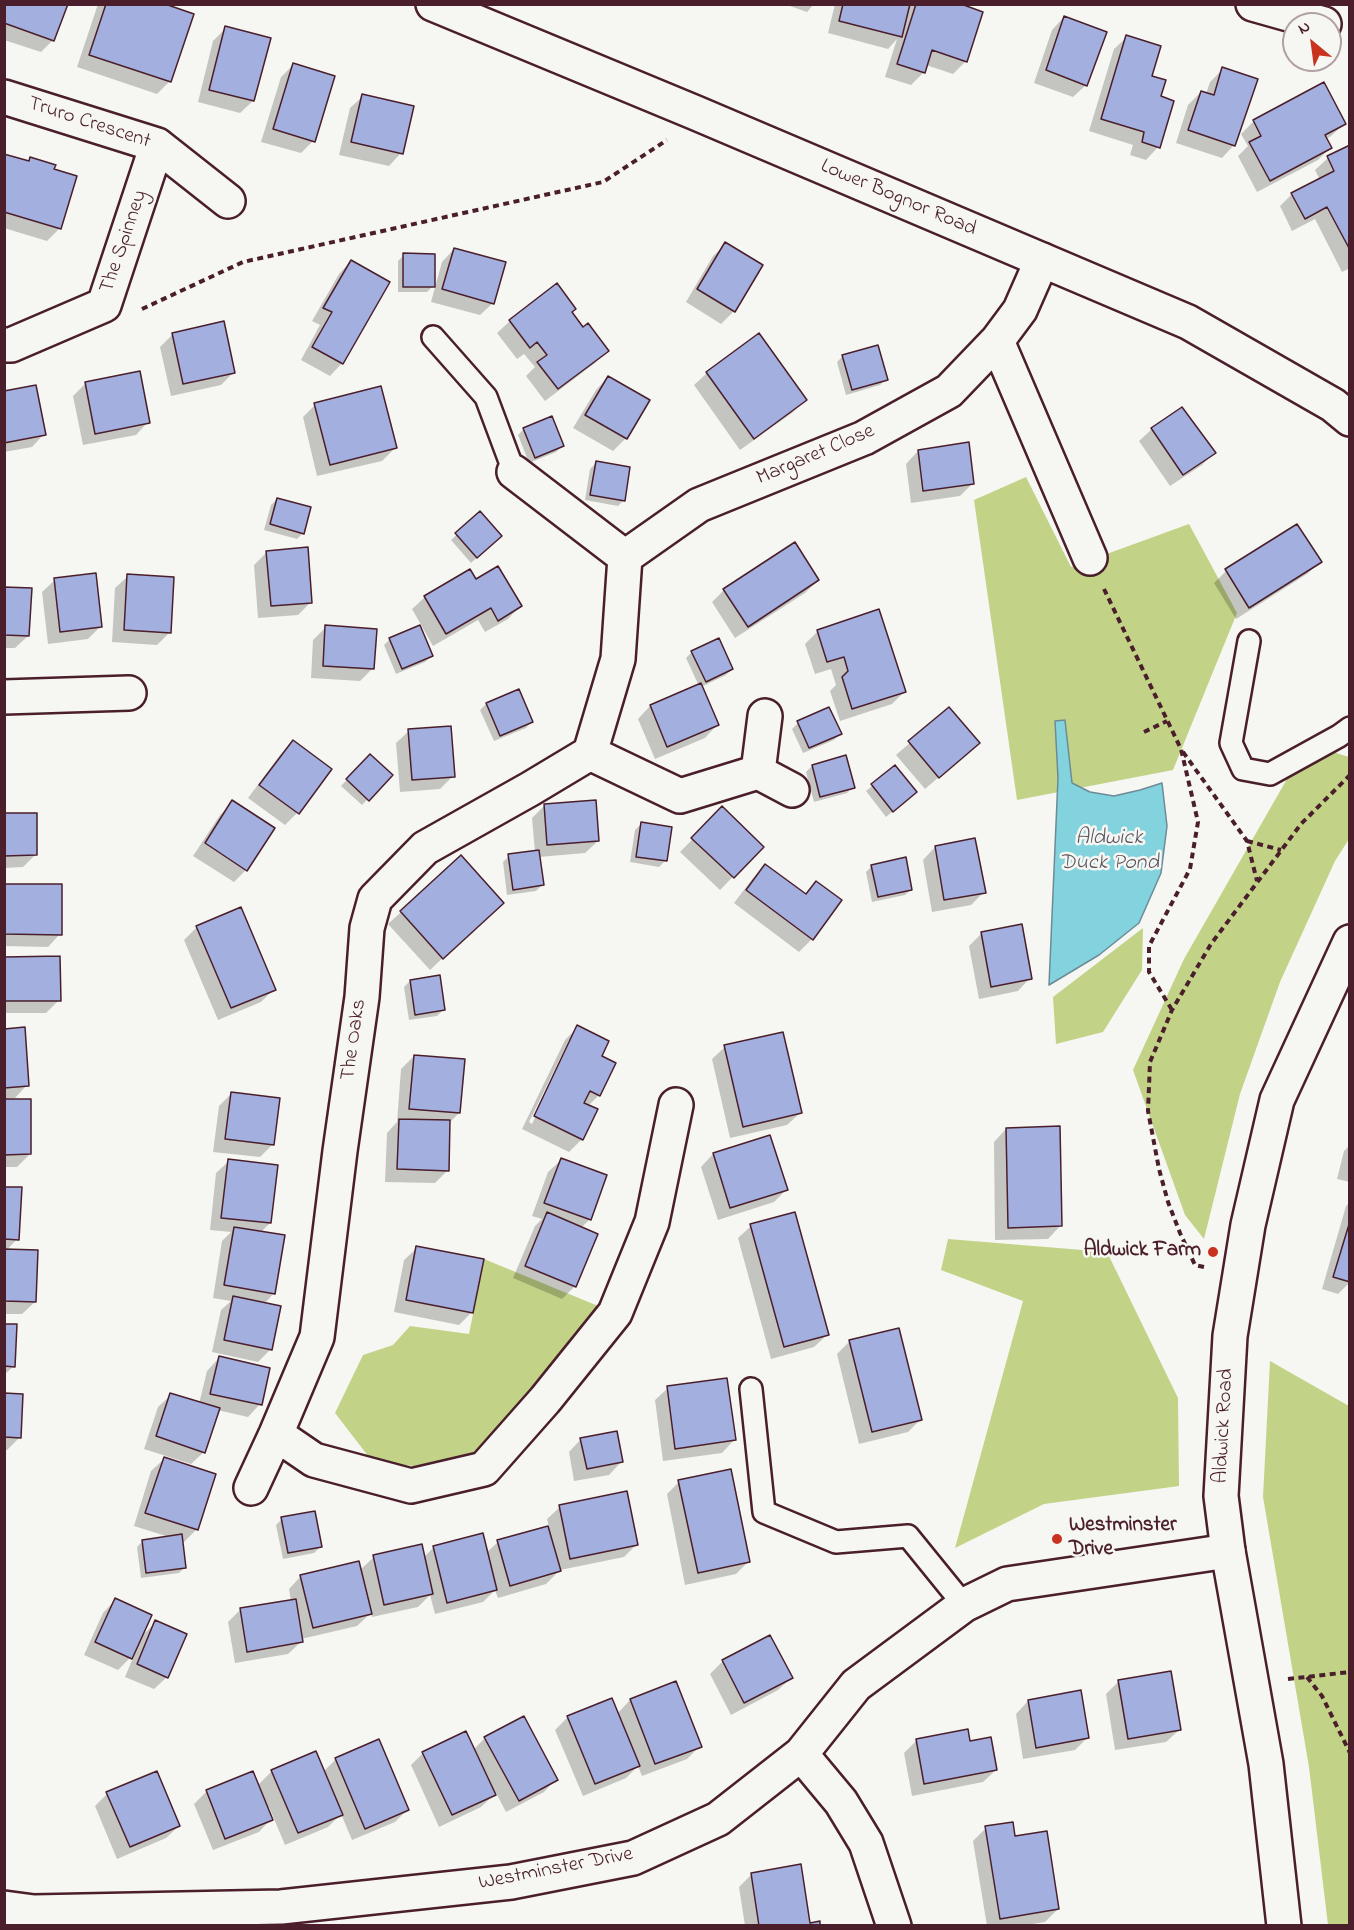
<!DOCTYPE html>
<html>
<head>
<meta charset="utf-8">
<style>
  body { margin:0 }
  #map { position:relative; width:1354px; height:1930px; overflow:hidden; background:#f6f6f2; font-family:"Indie Flower",sans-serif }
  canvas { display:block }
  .frame { position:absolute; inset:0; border:6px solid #4a1f2b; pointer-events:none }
  .north { position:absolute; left:1282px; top:12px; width:60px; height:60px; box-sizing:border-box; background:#f6f6f2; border:2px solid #b1a0a2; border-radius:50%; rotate:331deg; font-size:16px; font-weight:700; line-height:24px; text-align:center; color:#4a1f2b }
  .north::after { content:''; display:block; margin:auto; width:21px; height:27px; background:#c8321e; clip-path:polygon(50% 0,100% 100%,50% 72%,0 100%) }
</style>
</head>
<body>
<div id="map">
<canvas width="1354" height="1930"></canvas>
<div class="frame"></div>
<div class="north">N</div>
</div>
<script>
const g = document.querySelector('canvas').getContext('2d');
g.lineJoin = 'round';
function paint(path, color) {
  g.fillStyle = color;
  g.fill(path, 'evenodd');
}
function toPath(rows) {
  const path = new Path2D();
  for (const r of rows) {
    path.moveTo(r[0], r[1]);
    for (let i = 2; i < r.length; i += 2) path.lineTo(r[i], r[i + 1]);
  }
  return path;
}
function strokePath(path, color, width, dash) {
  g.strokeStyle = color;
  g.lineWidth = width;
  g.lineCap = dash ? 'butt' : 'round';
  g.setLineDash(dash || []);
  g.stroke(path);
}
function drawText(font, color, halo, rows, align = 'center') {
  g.font = font + ' "Indie Flower",sans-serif';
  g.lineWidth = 5;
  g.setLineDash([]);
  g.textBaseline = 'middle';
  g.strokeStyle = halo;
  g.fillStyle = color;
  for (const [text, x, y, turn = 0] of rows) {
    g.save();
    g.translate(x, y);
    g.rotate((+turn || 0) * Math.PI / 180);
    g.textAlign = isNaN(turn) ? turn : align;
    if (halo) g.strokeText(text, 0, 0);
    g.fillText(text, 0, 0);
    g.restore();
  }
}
const green = toPath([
  [1026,477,1071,567,1189,524,1237,613,1173,770,1017,800,974,500],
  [1333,752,1349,757,1349,839,1335,861,1280,982,1240,1094,1204,1239,1185,1215,1133,1070,1184,959,1287,779],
  [1143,928,1142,970,1103,1032,1056,1044,1053,997],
  [948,1239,1107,1252,1178,1398,1179,1486,1044,1504,955,1548,1023,1301,941,1270],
  [484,1259,603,1308,478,1454,421,1467,372,1461,335,1413,363,1355,393,1345,410,1326,469,1334],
  [1270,1361,1349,1406,1349,1925,1328,1925,1309,1767,1263,1497]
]);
const water = toPath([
  [1065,720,1072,783,1090,792,1114,796,1140,790,1162,783,1167,826,1161,873,1139,923,1099,955,1049,985,1058,778,1055,721,1065,720]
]);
const shadow = toPath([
  [4,4,53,40,41,52,4,40],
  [98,4,160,4,170,81,157,94,77,67],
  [784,4,814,4,807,12],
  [835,4,956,4,966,61,953,74,926,65,924,72,911,85,885,77,897,39,888,49,828,33],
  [1064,17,1086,85,1073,97,1034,83,1052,30],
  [226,28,269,39,253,101,240,113,198,102,213,41],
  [1127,37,1150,77,1159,97,1158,147,1146,160,1130,155,1133,145,1089,131,1114,49],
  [294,64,313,141,301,153,261,142,281,77],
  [1223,69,1234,145,1222,158,1176,143,1188,105,1201,92,1206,94,1210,82],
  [363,96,401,153,389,166,339,155,350,108],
  [1254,121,1344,124,1331,136,1326,139,1330,148,1318,160,1257,192,1238,156,1248,146,1241,134],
  [1350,147,1350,268,1342,272,1315,219,1292,231,1280,206,1292,194,1320,180,1315,170,1328,158],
  [4,156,27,162,31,158,52,170,60,228,47,241,4,228],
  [726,244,734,311,721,324,686,302,713,256],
  [454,249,493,303,480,315,431,302,442,262],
  [404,255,433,286,427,292,398,292,398,261],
  [351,261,342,363,330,376,301,360,320,325,312,321,339,274],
  [571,312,583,329,607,350,595,363,545,401,526,376,535,367,524,354,517,359,497,333,510,321],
  [173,334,233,373,221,385,171,396,160,347],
  [843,356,886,379,880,385,846,395,837,362],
  [707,373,805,400,792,413,740,450,694,385],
  [608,377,626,438,613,451,573,428,596,390],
  [86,383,148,422,136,435,83,445,73,396],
  [4,393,44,434,32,447,4,452],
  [315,405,395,448,382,461,317,476,303,417],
  [1182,409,1214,453,1202,465,1170,486,1139,441,1152,429],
  [524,429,562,446,556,452,529,463,518,435],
  [918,451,973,483,960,496,911,503,906,464],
  [596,463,624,500,618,506,585,500,590,469],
  [277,499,303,533,297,539,264,530,271,505],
  [480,513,494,542,471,563,451,540],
  [267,552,311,602,298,615,258,618,254,565],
  [1320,562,1307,574,1236,619,1214,583,1226,571],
  [128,576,170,632,157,645,112,642,115,588],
  [55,580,100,627,88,639,48,644,42,592],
  [818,580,805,593,735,638,712,602,724,590],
  [476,581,520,606,508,619,485,632,478,620,433,646,412,609,425,597],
  [4,588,28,636,15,648,4,648],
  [326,627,372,669,360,681,311,678,313,640],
  [818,631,905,691,892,704,840,721,830,691,836,685,831,669,815,674,805,644],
  [390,639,431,656,425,662,396,674,384,645],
  [692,652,732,669,726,675,701,687,717,725,705,738,655,759,638,719,650,706,699,686,686,658],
  [486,704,531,722,526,728,494,741,480,710],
  [949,709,978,743,925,789,896,755],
  [798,723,840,734,834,740,803,753,792,729],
  [409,731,453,776,440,789,400,792,396,743],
  [293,742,297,813,285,825,248,798,280,755],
  [370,756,391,775,362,805,341,786],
  [812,766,853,787,847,793,814,802,806,772],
  [895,767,909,798,886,817,866,791],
  [233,802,246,870,234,882,193,856,220,815],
  [545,805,598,841,585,853,539,857,542,885,536,891,507,895,503,862,509,856,535,852,532,818],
  [722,809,762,847,720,890,680,852],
  [4,815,35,855,23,867,4,868],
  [641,824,665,861,659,867,630,862,635,830],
  [935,847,984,892,971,905,932,912,923,860],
  [461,857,489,915,430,970,388,924],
  [765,866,804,895,816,883,812,939,799,952,734,903,753,878],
  [872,866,911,889,905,895,872,902,866,872],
  [4,885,60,934,48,947,4,946],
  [197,927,274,989,261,1002,218,1020,184,940],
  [982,933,1030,978,1018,991,979,999,969,946],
  [4,958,59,1000,46,1013,4,1013],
  [410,981,443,1010,437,1016,409,1020,404,987],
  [578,1027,600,1057,614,1064,599,1095,588,1106,582,1139,569,1152,522,1129,565,1040],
  [569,1040,572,1040,532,1124,529,1122],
  [4,1031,27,1085,15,1098,7,1098,30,1154,17,1167,4,1167],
  [725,1047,800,1113,787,1125,730,1138,712,1059],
  [414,1056,459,1113,449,1123,447,1171,435,1183,385,1182,387,1133,397,1122,401,1069],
  [232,1093,273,1144,260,1157,213,1152,219,1106],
  [1006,1129,1060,1226,1048,1239,995,1240,994,1142],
  [1350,1145,1350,1182,1337,1179,1344,1151],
  [713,1154,786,1190,774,1202,718,1220,701,1167],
  [561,1160,590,1219,581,1228,575,1286,562,1299,513,1278,535,1226,542,1219,532,1216,548,1172],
  [229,1161,270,1223,260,1233,274,1293,264,1304,271,1349,258,1362,212,1352,221,1310,231,1301,213,1298,222,1241,231,1232,210,1230,216,1173],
  [4,1188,17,1239,6,1251,35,1302,22,1314,4,1314],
  [1350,1202,1350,1282,1338,1294,1322,1289,1346,1206],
  [751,1226,827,1335,814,1347,771,1359,738,1238],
  [417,1248,472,1312,459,1325,394,1312,404,1260],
  [4,1325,14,1366,4,1375],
  [850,1341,920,1420,908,1432,859,1444,837,1354],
  [219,1358,260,1404,248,1417,217,1410,204,1452,191,1464,144,1449,158,1407,171,1395,199,1404,207,1371],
  [668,1388,734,1440,722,1453,663,1461,655,1400],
  [4,1395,20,1437,7,1450,4,1450],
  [581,1439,621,1462,609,1475,574,1481,569,1452],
  [164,1459,214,1475,196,1530,184,1542,181,1541,185,1567,179,1573,141,1578,137,1547,143,1541,169,1537,134,1526,151,1471],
  [679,1482,749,1561,736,1574,685,1585,667,1494],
  [560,1507,637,1544,624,1557,560,1570,546,1584,498,1598,495,1590,483,1602,435,1614,430,1595,418,1607,372,1617,371,1613,357,1626,301,1639,301,1642,288,1654,235,1663,228,1622,241,1609,291,1601,289,1589,301,1576,360,1570,374,1557,423,1558,434,1547,486,1553,498,1542,549,1527,547,1519],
  [282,1519,320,1547,314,1553,283,1559,276,1525],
  [115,1600,140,1638,156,1622,167,1677,154,1689,125,1677,135,1653,118,1670,84,1655,103,1613],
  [770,1637,791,1678,778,1690,731,1715,710,1674,722,1662],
  [1119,1681,1179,1730,1166,1742,1115,1750,1106,1694],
  [675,1683,700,1746,687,1759,642,1776,638,1766,626,1778,583,1796,555,1730,568,1717,617,1714,630,1700],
  [1028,1701,1087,1738,1075,1750,1023,1759,1016,1714],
  [485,1738,556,1779,544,1792,506,1812,496,1793,481,1807,439,1827,411,1765,423,1753,473,1750],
  [917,1740,969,1743,996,1770,983,1782,912,1796,904,1753],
  [336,1759,407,1810,395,1822,352,1840,341,1814,328,1827,285,1845,269,1807,266,1808,271,1819,259,1832,213,1850,194,1804,207,1791,258,1785,272,1771,323,1772],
  [107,1794,179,1826,166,1838,117,1859,95,1806],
  [986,1828,1014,1838,1058,1909,1045,1922,1020,1926,987,1926,973,1841],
  [752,1874,809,1924,819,1926,745,1926,739,1887]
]);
const building = toPath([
  [4,4,68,4,54,41,4,23,4,4],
  [106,4,165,4,194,14,171,82,89,55,106,4],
  [843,4,910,4,902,37,839,21,843,4],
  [916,4,961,4,983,12,967,62,932,50,925,73,897,64,916,4],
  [1064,16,1107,32,1087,86,1046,70,1064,16],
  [225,26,271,38,254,101,209,90,225,26],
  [1126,35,1161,46,1152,76,1166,80,1161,96,1174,101,1160,148,1142,142,1144,132,1101,119,1126,35],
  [293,63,335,76,315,142,273,129,293,63],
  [1222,67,1258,79,1235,146,1188,130,1201,91,1214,95,1222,67],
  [1324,82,1346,124,1325,135,1332,148,1270,181,1249,142,1261,136,1253,120,1324,82],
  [362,94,414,106,403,154,351,142,362,94],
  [1350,145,1350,250,1327,207,1305,219,1291,193,1334,171,1327,156,1350,145],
  [4,154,29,161,30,157,56,165,54,169,77,176,61,229,4,212,4,154],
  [725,242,763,265,735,312,697,289,725,242],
  [454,248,506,262,494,304,442,289,454,248],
  [403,253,435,254,435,287,403,287,403,253],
  [351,260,390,282,343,364,312,347,332,312,323,308,351,260],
  [557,283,576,309,572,312,583,327,588,323,609,351,558,389,537,362,547,355,537,342,530,348,509,320,557,283],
  [224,321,235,373,183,384,172,333,224,321],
  [759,333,807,400,754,439,706,372,759,333],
  [878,345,888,380,852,390,842,355,878,345],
  [140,371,150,423,95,434,85,382,140,371],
  [608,376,650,400,627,439,585,415,608,376],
  [36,385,46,435,4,443,4,391,36,385],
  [381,386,397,448,330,465,314,403,381,386],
  [1182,407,1216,453,1183,475,1151,428,1182,407],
  [552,416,564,446,535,458,523,428,552,416],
  [969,442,974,484,923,491,918,450,969,442],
  [596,461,630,467,625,501,590,495,596,461],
  [277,498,311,507,304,534,270,524,277,498],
  [480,511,502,536,477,558,455,533,480,511],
  [1297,524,1322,562,1249,608,1225,569,1297,524],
  [795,542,819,580,748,627,723,589,795,542],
  [308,547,312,603,271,606,266,551,308,547],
  [498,566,522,606,498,621,491,608,446,634,424,596,470,569,476,579,498,566],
  [96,573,102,627,60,632,54,578,96,573],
  [127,574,174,577,171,633,124,630,127,574],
  [4,587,32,588,29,636,4,635,4,587],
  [879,609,906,692,852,709,842,677,848,671,844,657,827,662,817,630,879,609],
  [325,625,377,629,374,669,323,666,325,625],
  [420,625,433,656,402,669,389,638,420,625],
  [719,638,733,669,706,682,691,651,719,638],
  [701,683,719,725,667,747,650,705,701,683],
  [519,689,533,722,500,736,486,703,519,689],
  [829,707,842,734,809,748,797,721,829,707],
  [949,707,980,743,939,778,908,741,949,707],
  [451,726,455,777,412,780,408,729,451,726],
  [293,740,332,769,299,814,259,785,293,740],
  [370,754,393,775,369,801,346,779,370,754],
  [846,755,855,788,820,797,812,765,846,755],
  [895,765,917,792,893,812,871,784,895,765],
  [232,800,275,828,247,871,205,843,232,800],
  [596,800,599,841,547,845,544,804,596,800],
  [722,806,764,847,734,878,691,838,722,806],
  [4,813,37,813,37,855,4,856,4,813],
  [641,822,672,827,667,861,636,857,641,822],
  [975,838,986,893,944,900,935,846,975,838],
  [539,850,544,885,513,890,508,854,539,850],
  [461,855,504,903,443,959,400,911,461,855],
  [906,857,912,890,878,897,871,865,906,857],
  [765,864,806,894,816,881,842,900,813,940,746,890,765,864],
  [4,884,62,884,62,935,4,934,4,884],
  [241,907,276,990,231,1008,196,926,241,907],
  [1022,924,1032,979,991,987,981,932,1022,924],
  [60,956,61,1001,4,1001,4,957,60,956],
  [440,975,445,1010,415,1015,410,980,440,975],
  [577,1025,609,1041,602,1056,616,1063,600,1096,590,1091,584,1103,598,1109,583,1140,534,1116,577,1025],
  [25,1027,29,1086,4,1088,4,1029,25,1027],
  [783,1032,802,1113,743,1127,724,1045,783,1032],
  [414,1055,465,1059,460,1113,409,1109,414,1055],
  [231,1092,280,1098,274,1145,225,1139,231,1092],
  [4,1099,31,1099,31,1154,4,1155,4,1099],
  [399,1119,450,1120,449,1171,397,1169,399,1119],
  [1060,1126,1062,1226,1008,1228,1006,1128,1060,1126],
  [770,1135,788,1190,730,1208,713,1153,770,1135],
  [561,1158,607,1175,591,1220,544,1203,561,1158],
  [228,1159,278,1165,271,1223,221,1218,228,1159],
  [4,1187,22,1187,19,1240,4,1239,4,1187],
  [547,1212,598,1234,576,1287,525,1266,547,1212],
  [795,1212,829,1335,784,1347,750,1224,795,1212],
  [1350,1221,1350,1282,1333,1277,1350,1221],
  [234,1227,285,1235,275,1294,224,1285,234,1227],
  [416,1246,484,1259,473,1313,406,1300,416,1246],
  [4,1249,38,1250,36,1302,4,1301,4,1249],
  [233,1296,281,1306,272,1350,224,1340,233,1296],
  [4,1324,17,1324,15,1367,4,1366,4,1324],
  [899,1328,922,1420,872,1432,849,1340,899,1328],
  [219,1356,270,1368,262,1405,210,1394,219,1356],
  [727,1378,736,1440,675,1449,667,1386,727,1378],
  [4,1393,23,1394,21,1438,4,1437,4,1393],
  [170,1393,220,1408,205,1453,156,1436,170,1393],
  [617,1431,623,1462,587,1469,580,1438,617,1431],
  [164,1457,216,1474,198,1530,145,1513,164,1457],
  [731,1469,750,1562,698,1573,678,1480,731,1469],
  [627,1491,638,1545,570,1559,559,1505,627,1491],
  [315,1511,322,1547,288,1553,281,1517,315,1511],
  [548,1526,561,1571,510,1586,497,1540,548,1526],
  [483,1533,497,1590,447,1603,433,1546,483,1533],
  [182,1534,186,1568,146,1573,142,1540,182,1534],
  [422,1544,433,1594,384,1605,373,1555,422,1544],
  [359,1561,372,1614,313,1628,300,1575,359,1561],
  [115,1598,152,1615,132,1659,95,1642,115,1598],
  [296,1599,303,1642,247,1652,240,1608,296,1599],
  [155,1620,187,1634,168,1678,137,1664,155,1620],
  [770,1635,793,1678,744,1703,722,1660,770,1635],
  [1171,1671,1181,1730,1128,1739,1118,1680,1171,1671],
  [676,1681,702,1747,655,1764,630,1699,676,1681],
  [1081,1690,1089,1738,1036,1748,1028,1700,1081,1690],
  [612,1698,640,1766,595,1784,567,1716,612,1698],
  [524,1716,558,1780,519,1801,484,1737,524,1716],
  [968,1729,970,1741,991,1737,997,1770,924,1784,916,1739,968,1729],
  [466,1731,496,1795,452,1815,422,1752,466,1731],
  [379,1739,409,1810,365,1829,335,1758,379,1739],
  [316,1751,343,1815,298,1833,271,1770,316,1751],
  [157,1771,180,1826,130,1847,106,1792,157,1771],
  [253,1771,273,1820,225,1839,206,1790,253,1771],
  [1013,1822,1015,1836,1047,1831,1059,1909,1000,1919,985,1826,1013,1822],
  [801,1864,810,1923,820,1921,820,1926,759,1926,751,1873,801,1864]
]);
const path = toPath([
  [142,309,243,262,603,182,667,140],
  [1104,589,1181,749,1198,822,1190,869,1149,946,1149,972,1172,1010],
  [1144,732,1167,721],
  [1183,752,1247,841,1257,881],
  [1247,841,1281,850],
  [1204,1267,1195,1265,1180,1233,1168,1202,1159,1169,1148,1111,1150,1062,1172,1010,1211,944,1301,824,1350,775],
  [1307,1677,1322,1696,1350,1753],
  [1288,1679,1350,1672]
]);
const lane = toPath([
  [433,337,486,397,514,472],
  [1249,641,1231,743,1243,769,1270,774,1339,736,1350,728],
  [751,1389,764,1512,836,1542,908,1536,964,1605]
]);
const street = toPath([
  [1253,4,1324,24],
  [4,97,157,145,228,201],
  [997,341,1090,558],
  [4,345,11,345,104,305,157,145],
  [514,472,625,557],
  [4,697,129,693],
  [590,753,618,659,625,557,699,505,864,438,949,391,997,341,1020,310,1042,260],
  [590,753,680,796,758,772,765,716],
  [758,772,792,790],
  [276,1434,314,1460,411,1486,484,1469,545,1400,615,1313,652,1222,676,1105],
  [251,1488,276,1434,317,1337,340,1151,362,997,367,928,375,899,425,848,530,789,590,753],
  [801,1754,841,1802,866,1843,894,1926],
  [4,1908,34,1912,281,1907,511,1882,633,1858,718,1819,801,1754,856,1685,964,1605,1007,1584,1228,1551]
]);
const secondary = toPath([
  [433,4,696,113,1188,322,1333,405,1350,419],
  [1284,1926,1266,1764,1228,1551,1221,1496,1230,1336,1248,1225,1277,1100,1350,942]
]);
const markers = [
  [1213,1252,6,"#c8321e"],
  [1057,1539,6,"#c8321e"]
];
const streetNames = [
  ["Truro Crescent",89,124,18],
  ["Lower Bognor Road",898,199,23],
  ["The Spinney",125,242,-71],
  ["Margaret Close",816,456,-23],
  ["The Oaks",355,1040,-82],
  ["Aldwick Road",1225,1426,-87],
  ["Westminster Drive",556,1870,-11]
];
const poiNames = [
  ["Aldwick Farm",1201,1252],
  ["Westminster",1069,1527,"left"],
  ["Drive",1069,1551,"left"]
];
const waterNames = [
  ["Aldwick",1109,839],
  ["Duck Pond",1109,864]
];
paint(green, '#c2d388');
paint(water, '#82d3dd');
strokePath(water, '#6c8b96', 1.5);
paint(shadow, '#0003');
paint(building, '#a3afdf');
strokePath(building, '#4a1f2b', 1.5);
strokePath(lane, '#4a1f2b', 26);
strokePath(street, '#4a1f2b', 38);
strokePath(secondary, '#4a1f2b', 38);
strokePath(path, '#4a1f2b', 4, [6, 4.5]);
strokePath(lane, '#f6f6f2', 21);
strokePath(street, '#f6f6f2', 33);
strokePath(secondary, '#f6f6f2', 33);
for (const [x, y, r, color] of markers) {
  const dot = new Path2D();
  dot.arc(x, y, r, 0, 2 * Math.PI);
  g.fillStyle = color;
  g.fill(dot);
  strokePath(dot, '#f6f6f2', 2);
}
drawText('21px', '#4a1f2b', '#f6f6f2', streetNames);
drawText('bold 21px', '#4a1f2b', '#f6f6f2', poiNames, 'right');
drawText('italic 22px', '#5b5560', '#f6f6f2', waterNames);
</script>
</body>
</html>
